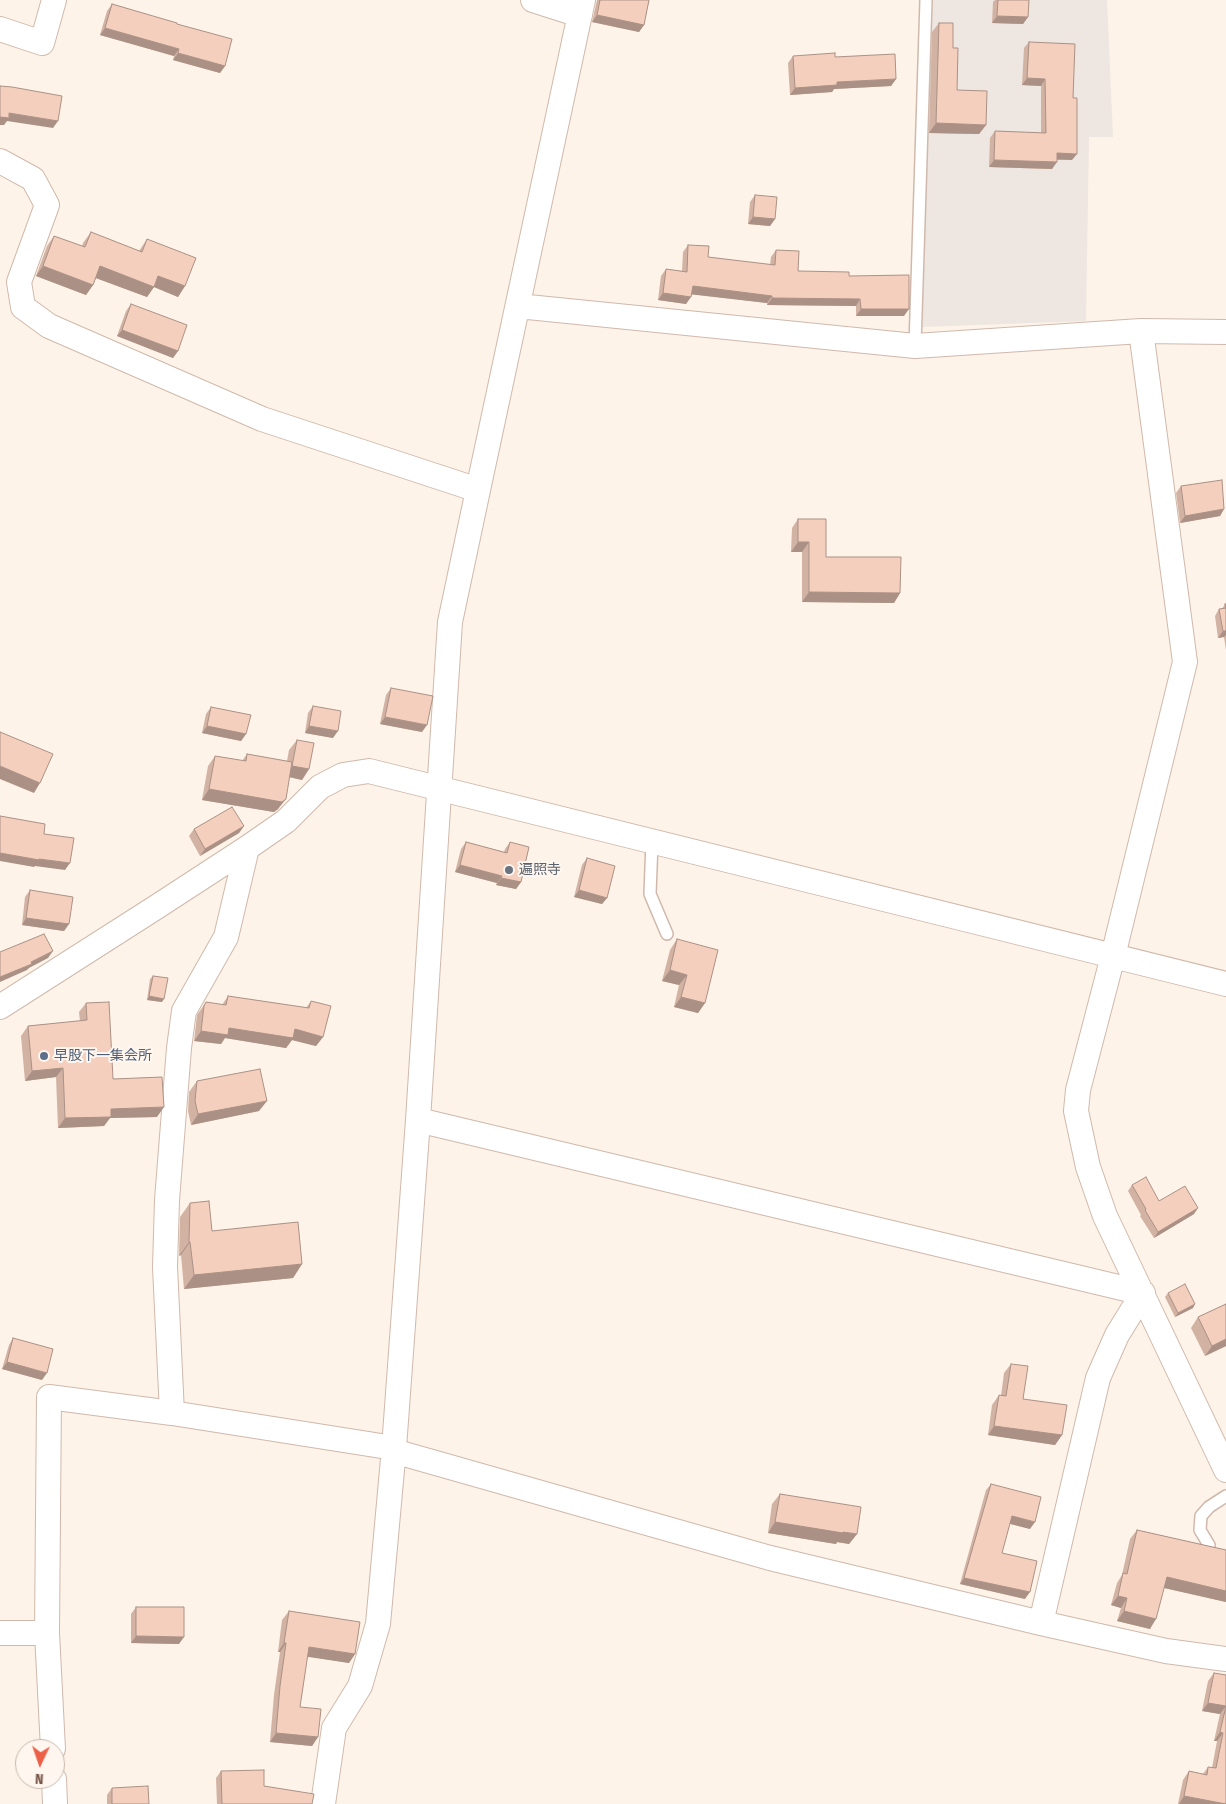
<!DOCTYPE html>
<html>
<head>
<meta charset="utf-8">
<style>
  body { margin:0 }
  #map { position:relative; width:1226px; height:1804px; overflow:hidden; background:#fdf3e8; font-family:"Fira Sans Condensed",sans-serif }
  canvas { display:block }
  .north { position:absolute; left:15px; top:1739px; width:50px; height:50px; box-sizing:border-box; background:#fff7ef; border:1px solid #c9b7ad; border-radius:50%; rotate:183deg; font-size:14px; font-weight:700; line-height:20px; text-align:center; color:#79574a }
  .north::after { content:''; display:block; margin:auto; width:18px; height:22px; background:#ec6048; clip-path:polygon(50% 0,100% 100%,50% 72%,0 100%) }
</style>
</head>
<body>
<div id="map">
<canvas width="1226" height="1804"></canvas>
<div class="north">N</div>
</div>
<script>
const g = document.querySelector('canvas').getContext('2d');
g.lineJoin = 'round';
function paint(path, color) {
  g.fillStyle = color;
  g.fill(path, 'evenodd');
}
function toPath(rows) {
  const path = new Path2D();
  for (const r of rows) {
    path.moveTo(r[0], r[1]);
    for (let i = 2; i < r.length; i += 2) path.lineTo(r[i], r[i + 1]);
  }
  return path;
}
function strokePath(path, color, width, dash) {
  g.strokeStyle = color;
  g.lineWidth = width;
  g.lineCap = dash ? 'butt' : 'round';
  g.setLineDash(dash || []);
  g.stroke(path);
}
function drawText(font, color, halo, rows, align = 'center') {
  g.font = font + ' "Fira Sans Condensed","Noto Sans JP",sans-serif';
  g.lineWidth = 4;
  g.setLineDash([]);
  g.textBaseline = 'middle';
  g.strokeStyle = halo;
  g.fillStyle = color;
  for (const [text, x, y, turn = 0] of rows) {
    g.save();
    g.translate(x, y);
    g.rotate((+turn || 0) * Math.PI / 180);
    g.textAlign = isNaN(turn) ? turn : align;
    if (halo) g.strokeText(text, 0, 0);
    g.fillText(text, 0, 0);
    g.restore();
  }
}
const industrial = toPath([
  [932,0,1107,0,1113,137,1089,137,1086,321,922,327]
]);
const lane = toPath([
  [915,346,926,0],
  [652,842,650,894,667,934],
  [1209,1545,1200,1530,1201,1516,1209,1507,1226,1496]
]);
const street = toPath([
  [533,0,580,15],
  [0,29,42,43,54,0],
  [0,161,33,179,47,205,19,282,23,307,49,326,262,419,478,490,450,622,418,1120,394,1448,378,1624,360,1686,334,1728,323,1804],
  [518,306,915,346,1141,331,1226,332],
  [1141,331,1185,662,1113,956,1078,1090,1076,1111,1088,1167,1105,1216,1226,1470],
  [478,490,583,0],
  [0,1007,158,906,247,848,286,821,320,787,343,775,369,771,1226,984],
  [418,1120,1143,1293,1117,1335,1098,1378,1041,1623],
  [172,1413,165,1267,167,1200,179,1048,184,1011,226,937,247,848],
  [0,1633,47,1633],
  [53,1749,47,1633,49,1397,172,1413,394,1448,397,1452,770,1558,1041,1623,1166,1651,1226,1659],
  [54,1779,55,1804]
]);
const wall = toPath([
  [597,0,649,0,644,25,639,32,592,22],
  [995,0,1029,0,1028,17,1023,24,992,23,993,2],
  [112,4,177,24,225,66,220,73,173,60,174,56,100,35,107,11],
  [939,23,953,48,957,90,986,125,979,134,929,133,932,32],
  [1029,42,1073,98,1072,160,1057,160,1052,169,989,167,990,138,995,131,1041,133,1041,86,1022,85,1024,48],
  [793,56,835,57,896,79,891,86,834,89,832,92,790,95,788,63],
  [755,195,775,219,770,226,748,224,750,202],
  [91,232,139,251,147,239,185,286,178,297,154,287,147,297,96,278,93,285,86,295,36,276,47,246,54,236,82,246,83,243],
  [688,245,708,257,770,265,771,257,776,250,798,271,849,276,904,316,856,316,856,306,767,305,767,303,692,294,686,304,658,300,661,276,666,269,682,271,683,252],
  [131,304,178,351,173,358,117,336,126,311],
  [1181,486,1224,509,1220,516,1180,523,1176,493],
  [798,519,826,557,900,593,894,603,802,602,802,552,791,552,792,528],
  [1225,604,1226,604,1226,650,1224,637,1218,638,1215,616,1219,609,1222,609],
  [391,688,422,732,380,724,386,695],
  [313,706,333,738,305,733,308,713],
  [211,707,246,734,241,741,202,733,206,714],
  [297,740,309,769,302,780,289,777,278,809,274,812,202,800,208,766,215,756,242,761,247,754,287,761,289,750],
  [244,826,239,833,200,856,189,836,194,829],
  [466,842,504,852,505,849,510,842,521,882,516,889,496,885,497,883,455,872,461,849],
  [587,858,607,898,602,904,574,897,582,865],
  [30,890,69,924,64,931,22,925,25,897],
  [677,939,705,1003,698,1013,674,1007,679,985,662,981,670,950],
  [153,976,162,1002,147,1000,150,979],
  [228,996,306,1008,311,1001,323,1037,316,1046,292,1040,286,1048,225,1038,221,1044,194,1041,197,1015,206,1002,222,1005],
  [86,1003,113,1079,157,1117,110,1118,104,1126,58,1128,56,1077,25,1081,21,1036,28,1026,80,1021,79,1012],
  [197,1081,259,1111,191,1125,188,1111,189,1092],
  [1132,1185,1159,1201,1194,1214,1154,1238,1140,1216,1141,1215,1128,1191],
  [190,1203,212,1231,302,1264,293,1278,184,1289,181,1255,179,1256,180,1217],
  [1168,1293,1193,1308,1175,1317,1165,1297],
  [1226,1304,1226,1346,1205,1356,1191,1328,1198,1317],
  [13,1338,42,1380,2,1369,9,1345],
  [1011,1364,1023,1399,1062,1435,1055,1445,988,1435,992,1405,999,1395,1001,1396,1004,1373],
  [991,1484,1030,1529,1010,1524,1002,1553,1025,1599,960,1584,986,1490],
  [780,1494,857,1534,849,1544,837,1542,836,1544,768,1533,772,1504],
  [1137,1530,1226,1550,1226,1602,1164,1588,1150,1629,1117,1621,1121,1608,1111,1605,1117,1583,1122,1575,1130,1539],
  [136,1607,179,1644,131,1643,131,1614],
  [289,1611,355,1654,349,1663,307,1656,300,1707,318,1737,312,1746,270,1742,274,1695,280,1652,278,1652,282,1620],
  [1214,1673,1226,1675,1226,1804,1178,1804,1183,1780,1189,1771,1203,1774,1208,1767,1212,1768,1217,1741,1214,1741,1220,1714,1202,1711,1208,1681],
  [221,1771,264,1786,312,1804,217,1804,216,1778],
  [112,1788,149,1804,107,1804,107,1795]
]);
const shadedWall = toPath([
  [597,15,644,25,639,32,592,22],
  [997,16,1028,17,1023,24,992,23],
  [105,28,179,49,174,56,100,35],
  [178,53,225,66,220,73,173,60],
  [1027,78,1045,79,1041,86,1022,85],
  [896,79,891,86,834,89,832,92,790,95,795,88,837,82],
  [9,113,58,121,53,128,7,121,4,125,0,125,0,117],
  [936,123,986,125,979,134,929,133],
  [1057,153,1077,154,1072,160,1052,159],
  [994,160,1057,162,1052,169,989,167],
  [753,217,775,219,770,226,748,224],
  [43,266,93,285,86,295,36,276],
  [100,266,158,276,185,286,178,297,154,287,147,297,93,277],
  [693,286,772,296,767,303,688,294],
  [663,293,691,297,686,304,658,300],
  [772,298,860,299,856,306,767,305],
  [861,309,909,309,904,316,856,316],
  [122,330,178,351,173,358,117,336],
  [1224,509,1220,516,1180,523,1185,516],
  [798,542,809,542,802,552,791,552],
  [809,592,900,593,894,603,802,602],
  [1223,631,1226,631,1226,635,1224,637,1218,638],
  [385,717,427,725,422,732,380,724],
  [207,726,246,734,241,741,202,733],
  [309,726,338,731,333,738,305,733],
  [0,766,40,783,34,793,0,779],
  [292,766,309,769,302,780,285,776],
  [209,789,286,799,278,809,274,812,202,800],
  [244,826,239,833,200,856,205,849],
  [0,853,70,863,65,870,35,866,34,867,0,861],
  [460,865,502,876,497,883,455,872],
  [501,878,521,882,516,889,496,885],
  [579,890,607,898,602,904,574,897],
  [26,918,69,924,64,931,22,925],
  [53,951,48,958,29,968,27,970,0,982,0,977],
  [670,970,687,975,679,985,662,981],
  [149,996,164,999,162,1002,147,1000],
  [681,997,705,1003,698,1013,674,1007],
  [229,1028,295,1029,323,1037,316,1046,292,1040,286,1048,225,1038,221,1044,194,1041,201,1031],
  [63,1068,56,1077,25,1081,32,1071],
  [267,1101,259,1111,191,1125,198,1114],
  [164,1107,157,1117,110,1118,104,1126,58,1128,65,1118,111,1109],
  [1198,1208,1194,1214,1154,1238,1158,1232],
  [189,1242,190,1242,181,1255,179,1256],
  [302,1264,293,1278,184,1289,194,1275],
  [1195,1304,1193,1308,1175,1317,1178,1313],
  [1226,1339,1226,1346,1205,1356,1212,1346],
  [7,1362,47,1373,42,1380,2,1369],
  [994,1426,1062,1435,1055,1445,988,1435],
  [1012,1516,1035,1522,1030,1529,1007,1523],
  [775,1522,857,1534,849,1544,837,1542,836,1544,768,1533],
  [1167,1577,1226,1591,1226,1602,1160,1587],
  [964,1578,1030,1592,1025,1599,960,1584],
  [1118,1596,1127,1598,1121,1608,1111,1605],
  [1124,1611,1156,1619,1150,1629,1117,1621],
  [136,1636,184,1637,179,1644,131,1643],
  [284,1643,286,1643,280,1652,278,1652],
  [309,1647,355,1654,349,1663,302,1656],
  [1208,1703,1226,1706,1220,1714,1202,1711],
  [1220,1732,1223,1733,1217,1741,1214,1741],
  [276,1733,318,1737,312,1746,270,1742],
  [1184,1796,1224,1804,1179,1804]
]);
const building = toPath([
  [600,0,649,0,644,25,597,15,600,0],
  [998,0,1029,0,1028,17,997,16,998,0],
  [112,4,177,23,177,24,232,39,225,66,178,53,179,49,105,28,112,4],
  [939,23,953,23,953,48,958,48,957,90,987,91,986,125,936,123,939,23],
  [1029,42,1075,44,1073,98,1077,98,1077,154,1057,153,1057,162,994,160,995,131,1046,133,1045,79,1027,78,1029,42],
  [835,53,835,57,895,54,896,79,837,82,837,85,795,88,793,56,835,53],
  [0,86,12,87,62,96,58,121,9,113,9,118,0,117,0,86],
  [755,195,777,197,775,219,753,217,755,195],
  [91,232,142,252,147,239,196,258,185,286,158,276,154,287,100,266,93,285,43,266,54,236,85,247,91,232],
  [688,245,709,246,708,257,775,265,776,250,799,251,798,271,849,272,849,276,909,275,909,309,861,309,860,299,772,298,772,296,693,286,691,297,663,293,666,269,687,272,688,245],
  [131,304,187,325,178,351,122,330,131,304],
  [1222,480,1224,509,1185,516,1181,486,1222,480],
  [798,519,826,519,826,557,901,557,900,593,809,592,809,542,798,542,798,519],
  [1225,604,1226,604,1226,631,1223,631,1219,609,1226,608,1225,604],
  [391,688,433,696,427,725,385,717,391,688],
  [313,706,341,711,338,731,309,726,313,706],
  [211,707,251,715,246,734,207,726,211,707],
  [0,732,53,754,40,783,0,766,0,732],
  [297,740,314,743,309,769,292,766,297,740],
  [247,754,292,762,286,799,282,802,209,789,215,756,246,761,247,754],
  [232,807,244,826,205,849,194,829,232,807],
  [0,816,45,824,44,834,74,838,70,863,39,859,39,860,0,853,0,816],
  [466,842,507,853,510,842,529,847,521,882,501,878,502,876,460,865,466,842],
  [587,858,615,866,607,898,579,890,587,858],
  [30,890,73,897,69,924,26,918,30,890],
  [44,934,53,951,31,962,32,964,0,977,0,952,44,934],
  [677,939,718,950,705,1003,681,997,687,975,670,970,677,939],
  [153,976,168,978,164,999,149,996,153,976],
  [228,996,309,1008,311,1001,331,1006,323,1037,295,1029,293,1038,229,1028,228,1035,201,1031,204,1006,206,1002,226,1005,228,996],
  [109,1002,113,1079,162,1077,164,1107,111,1109,111,1117,65,1118,63,1068,32,1071,28,1026,87,1020,86,1003,109,1002],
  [260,1069,267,1101,198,1114,195,1101,197,1081,260,1069],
  [1146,1177,1159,1201,1185,1186,1198,1208,1158,1232,1145,1210,1146,1209,1132,1185,1146,1177],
  [209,1201,212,1231,298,1222,302,1264,194,1275,190,1242,189,1242,190,1203,209,1201],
  [1185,1284,1195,1304,1178,1313,1168,1293,1185,1284],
  [1226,1304,1226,1339,1212,1346,1198,1317,1226,1304],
  [13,1338,53,1349,47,1373,7,1362,13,1338],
  [1011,1364,1028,1366,1023,1399,1067,1405,1062,1435,994,1426,999,1395,1006,1396,1011,1364],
  [991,1484,1041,1497,1035,1522,1012,1516,1002,1553,1037,1561,1030,1592,964,1578,991,1484],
  [780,1494,861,1507,857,1534,843,1532,843,1533,775,1522,780,1494],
  [1137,1530,1226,1550,1226,1591,1167,1577,1156,1619,1124,1611,1127,1598,1118,1596,1123,1573,1127,1574,1137,1530],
  [136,1607,184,1607,184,1637,136,1636,136,1607],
  [289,1611,360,1622,355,1654,309,1647,300,1707,321,1709,318,1737,276,1733,280,1686,286,1643,284,1643,289,1611],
  [1214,1673,1226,1675,1226,1804,1184,1796,1189,1771,1207,1775,1208,1767,1216,1768,1223,1733,1220,1732,1226,1706,1208,1703,1214,1673],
  [264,1770,264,1786,314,1794,312,1804,222,1804,221,1771,264,1770],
  [148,1786,149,1804,112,1804,112,1788,148,1786]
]);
const markers = [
  [509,870,5,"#6b7280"],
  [44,1056,5,"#5c6f8a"]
];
const worshipNames = [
  ["遍照寺",519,870]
];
const serviceNames = [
  ["早股下一集会所",54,1056]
];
paint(industrial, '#eee6e1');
strokePath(lane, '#d0b9ac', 14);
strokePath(street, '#d0b9ac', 26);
strokePath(lane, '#fff', 11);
strokePath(street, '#fff', 24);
paint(wall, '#d2b2a3');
paint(shadedWall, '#ab9185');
paint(building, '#f4cfbe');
strokePath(building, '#ab9185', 1);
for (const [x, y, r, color] of markers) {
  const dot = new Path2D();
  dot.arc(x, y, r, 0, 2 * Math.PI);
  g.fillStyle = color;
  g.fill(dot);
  strokePath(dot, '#fff7ef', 2);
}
drawText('14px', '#5b616d', '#fff7ef', worshipNames, 'left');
drawText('14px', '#4e5e75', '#fff7ef', serviceNames, 'left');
</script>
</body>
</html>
